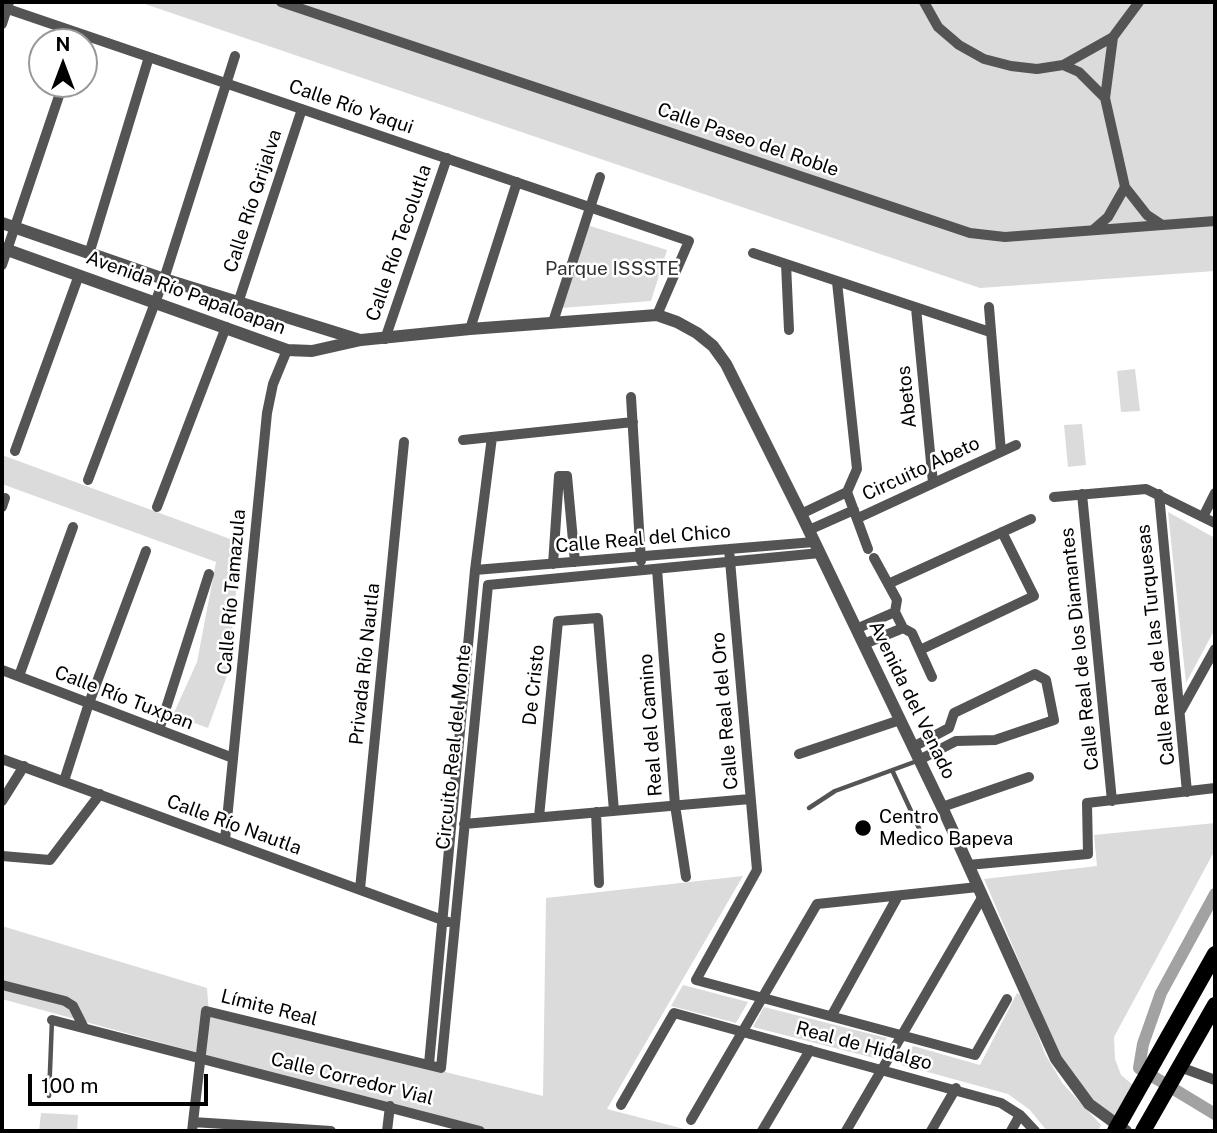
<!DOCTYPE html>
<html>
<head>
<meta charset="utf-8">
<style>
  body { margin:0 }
  #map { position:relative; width:1217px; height:1133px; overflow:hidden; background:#fff; font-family:"Public Sans",sans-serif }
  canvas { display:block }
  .frame { position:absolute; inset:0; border:4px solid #000; pointer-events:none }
  .north { position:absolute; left:28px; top:28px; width:70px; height:70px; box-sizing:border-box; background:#fff; border:2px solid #999; border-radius:50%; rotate:0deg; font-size:19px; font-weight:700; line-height:28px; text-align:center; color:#000 }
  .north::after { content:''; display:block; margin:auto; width:24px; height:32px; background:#000; clip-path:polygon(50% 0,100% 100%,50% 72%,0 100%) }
  .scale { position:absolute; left:28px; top:1074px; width:180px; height:32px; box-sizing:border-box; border:4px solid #000; border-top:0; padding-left:9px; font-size:21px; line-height:24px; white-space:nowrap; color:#000; -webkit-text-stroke:5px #fff; paint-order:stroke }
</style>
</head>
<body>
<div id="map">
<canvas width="1217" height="1133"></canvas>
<div class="frame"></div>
<div class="north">N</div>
<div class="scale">100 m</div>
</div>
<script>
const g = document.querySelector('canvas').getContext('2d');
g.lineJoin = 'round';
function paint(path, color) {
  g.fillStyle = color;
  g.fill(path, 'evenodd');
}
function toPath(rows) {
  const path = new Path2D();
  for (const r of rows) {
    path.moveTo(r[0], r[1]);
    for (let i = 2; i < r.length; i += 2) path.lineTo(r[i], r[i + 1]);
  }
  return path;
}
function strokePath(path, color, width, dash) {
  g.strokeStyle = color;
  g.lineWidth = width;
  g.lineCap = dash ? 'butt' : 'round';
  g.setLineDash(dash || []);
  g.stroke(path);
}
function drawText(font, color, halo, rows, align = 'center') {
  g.font = font + ' "Public Sans",sans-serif';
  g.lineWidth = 5;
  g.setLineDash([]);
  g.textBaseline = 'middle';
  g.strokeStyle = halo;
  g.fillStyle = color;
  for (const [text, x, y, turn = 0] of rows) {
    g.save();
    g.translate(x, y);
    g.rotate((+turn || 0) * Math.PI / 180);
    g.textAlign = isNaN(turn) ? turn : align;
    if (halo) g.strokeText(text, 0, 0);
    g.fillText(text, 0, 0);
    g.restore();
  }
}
const green = toPath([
  [139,2,1215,2,1215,271,980,288],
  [587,225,667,250,651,301,561,308],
  [1135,369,1140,411,1121,412,1117,371],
  [1082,424,1086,465,1068,467,1064,425],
  [2,455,241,543,228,673,208,728,173,715,197,662,216,562,2,484],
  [1168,512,1215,538,1215,629,1186,683],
  [1215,823,1215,850,1114,1037,1115,1059,1121,1075,1133,1085,1121,1116,1112,1115,1091,1098,1060,1057,984,879,1097,866,1094,835],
  [743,876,607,1109,692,1131,483,1131,2,999,2,926,207,988,209,1014,543,1096,546,898],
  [683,985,748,1002,736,1023,671,1006],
  [1017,993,1023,996,1045,1054,1063,1084,1101,1125,1098,1131,1047,1131,1030,1110,1008,1094,902,1065,913,1046,980,1065],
  [764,1007,887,1038,874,1058,753,1027],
  [41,1113,78,1115,77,1131,39,1131]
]);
const canal = toPath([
  [1215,894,1161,993,1143,1044,1139,1068,1215,1114]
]);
const service = toPath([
  [893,772,923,837],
  [809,808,835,791,917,761],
  [49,1096,52,1020]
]);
const minor = toPath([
  [281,2,970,233,1005,237,1215,221],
  [924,2,938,27,959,45,984,59,1011,66,1037,69,1063,65,1113,37,1139,2],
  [2,7,689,241,657,315],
  [2,24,9,2],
  [1113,37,1105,98,1125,187,1147,215,1162,225],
  [1063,65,1079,72,1105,98],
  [1093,230,1108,217,1125,187],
  [753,253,990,332],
  [89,254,149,57],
  [786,264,789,330],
  [2,265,63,84],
  [837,282,857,469,847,492,868,549],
  [238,303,302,109],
  [989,307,1001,452],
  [916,308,933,483],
  [553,322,600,177],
  [470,329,517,182],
  [385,339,447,158],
  [631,397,641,561],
  [463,440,633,422],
  [15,451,79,275],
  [88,480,164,279,235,56],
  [1082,494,1112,801],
  [1159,494,1187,792],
  [1054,497,1146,489,1215,523],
  [2,507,5,498],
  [157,507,226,327],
  [801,514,847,492],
  [1203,517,1215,493],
  [858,518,1016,445],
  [809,530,854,510],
  [729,549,757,870,696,980,975,1055,1007,999],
  [874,558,897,600,895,612,903,628,912,633,932,677],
  [553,564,559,476,567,476,575,562],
  [657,569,675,805,686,877],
  [475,570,814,542],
  [888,584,1031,519],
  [856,629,895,612],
  [864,644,903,628],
  [920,650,1034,596,1002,532],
  [2,670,233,758],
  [19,676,73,527],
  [1181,710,1215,649],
  [159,730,209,574],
  [913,747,949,728,954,713,1035,674,1046,680,1054,720,995,740,956,741,919,760],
  [799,754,900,720],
  [2,759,448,922],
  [64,781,89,703,146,551],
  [2,801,24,766],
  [942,807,1029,777],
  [596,812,599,883],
  [539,817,558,621,598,618,614,811],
  [464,824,750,799],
  [225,840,267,413,273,384,287,350],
  [2,856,50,860,100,794],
  [968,865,1088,854,1087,803,1215,788],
  [360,889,404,442],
  [2,985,65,1001,73,1006,84,1028],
  [832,1015,898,896],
  [52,1020,480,1131],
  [429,1064,475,570,492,437],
  [1180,1067,1215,1080],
  [621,1105,674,1013,1001,1103,1020,1115,1035,1131],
  [691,1120,817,904,978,887],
  [193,1122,331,1131],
  [192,1131,206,1011,441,1068,488,585,820,553],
  [387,1131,390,1106],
  [762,1131,810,1050],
  [846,1131,983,896],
  [931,1131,956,1088],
  [1011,1131,1020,1115]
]);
const tertiary = toPath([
  [2,223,164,279,360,340],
  [2,248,287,350,312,351,361,340,470,329,657,315,677,322,697,333,713,346,726,364,801,514,942,807,1056,1059,1089,1104,1126,1131]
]);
const primary = toPath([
  [1115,1131,1215,954],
  [1143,1131,1215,1005]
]);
const markers = [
  [863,828,9,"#000"]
];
const streetNames = [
  ["Calle Río Yaqui",351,107,19],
  ["Calle Paseo del Roble",748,140,19],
  ["Calle Río Grijalva",253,201,-72],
  ["Calle Río Tecolutla",399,243,-71],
  ["Avenida Río Papaloapan",186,293,20],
  ["Abetos",907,397,-96],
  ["Circuito Abeto",921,469,-25],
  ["Calle Real del Chico",643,539,-5],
  ["Calle Río Tamazula",232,592,-85],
  ["Calle Real de las Turquesas",1156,645,-96],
  ["Calle Real de los Diamantes",1080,649,-96],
  ["Privada Río Nautla",365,664,-84],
  ["De Cristo",534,685,-84],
  ["Calle Río Tuxpan",124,698,21],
  ["Avenida del Venado",912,700,64],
  ["Calle Real del Oro",725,711,-95],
  ["Real del Camino",651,725,-94],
  ["Circuito Real del Monte",454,747,-84],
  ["Calle Río Nautla",234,825,20],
  ["Límite Real",269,1008,14],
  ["Real de Hidalgo",864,1046,15],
  ["Calle Corredor Vial",352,1079,14]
];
const parkNames = [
  ["Parque ISSSTE",612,269]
];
const poiNames = [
  ["Centro",879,817],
  ["Medico Bapeva",879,839]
];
paint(green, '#dbdbdb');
strokePath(canal, '#a2a2a2', 12);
strokePath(service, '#545454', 4.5);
strokePath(minor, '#545454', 10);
strokePath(tertiary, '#545454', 12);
strokePath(primary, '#000', 16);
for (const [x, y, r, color] of markers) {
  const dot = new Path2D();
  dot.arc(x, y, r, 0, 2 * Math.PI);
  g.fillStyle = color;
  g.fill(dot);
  strokePath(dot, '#fff', 2.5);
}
drawText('19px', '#000', '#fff', streetNames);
drawText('19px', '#323232', '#fff', parkNames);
drawText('19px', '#000', '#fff', poiNames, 'left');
</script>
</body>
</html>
